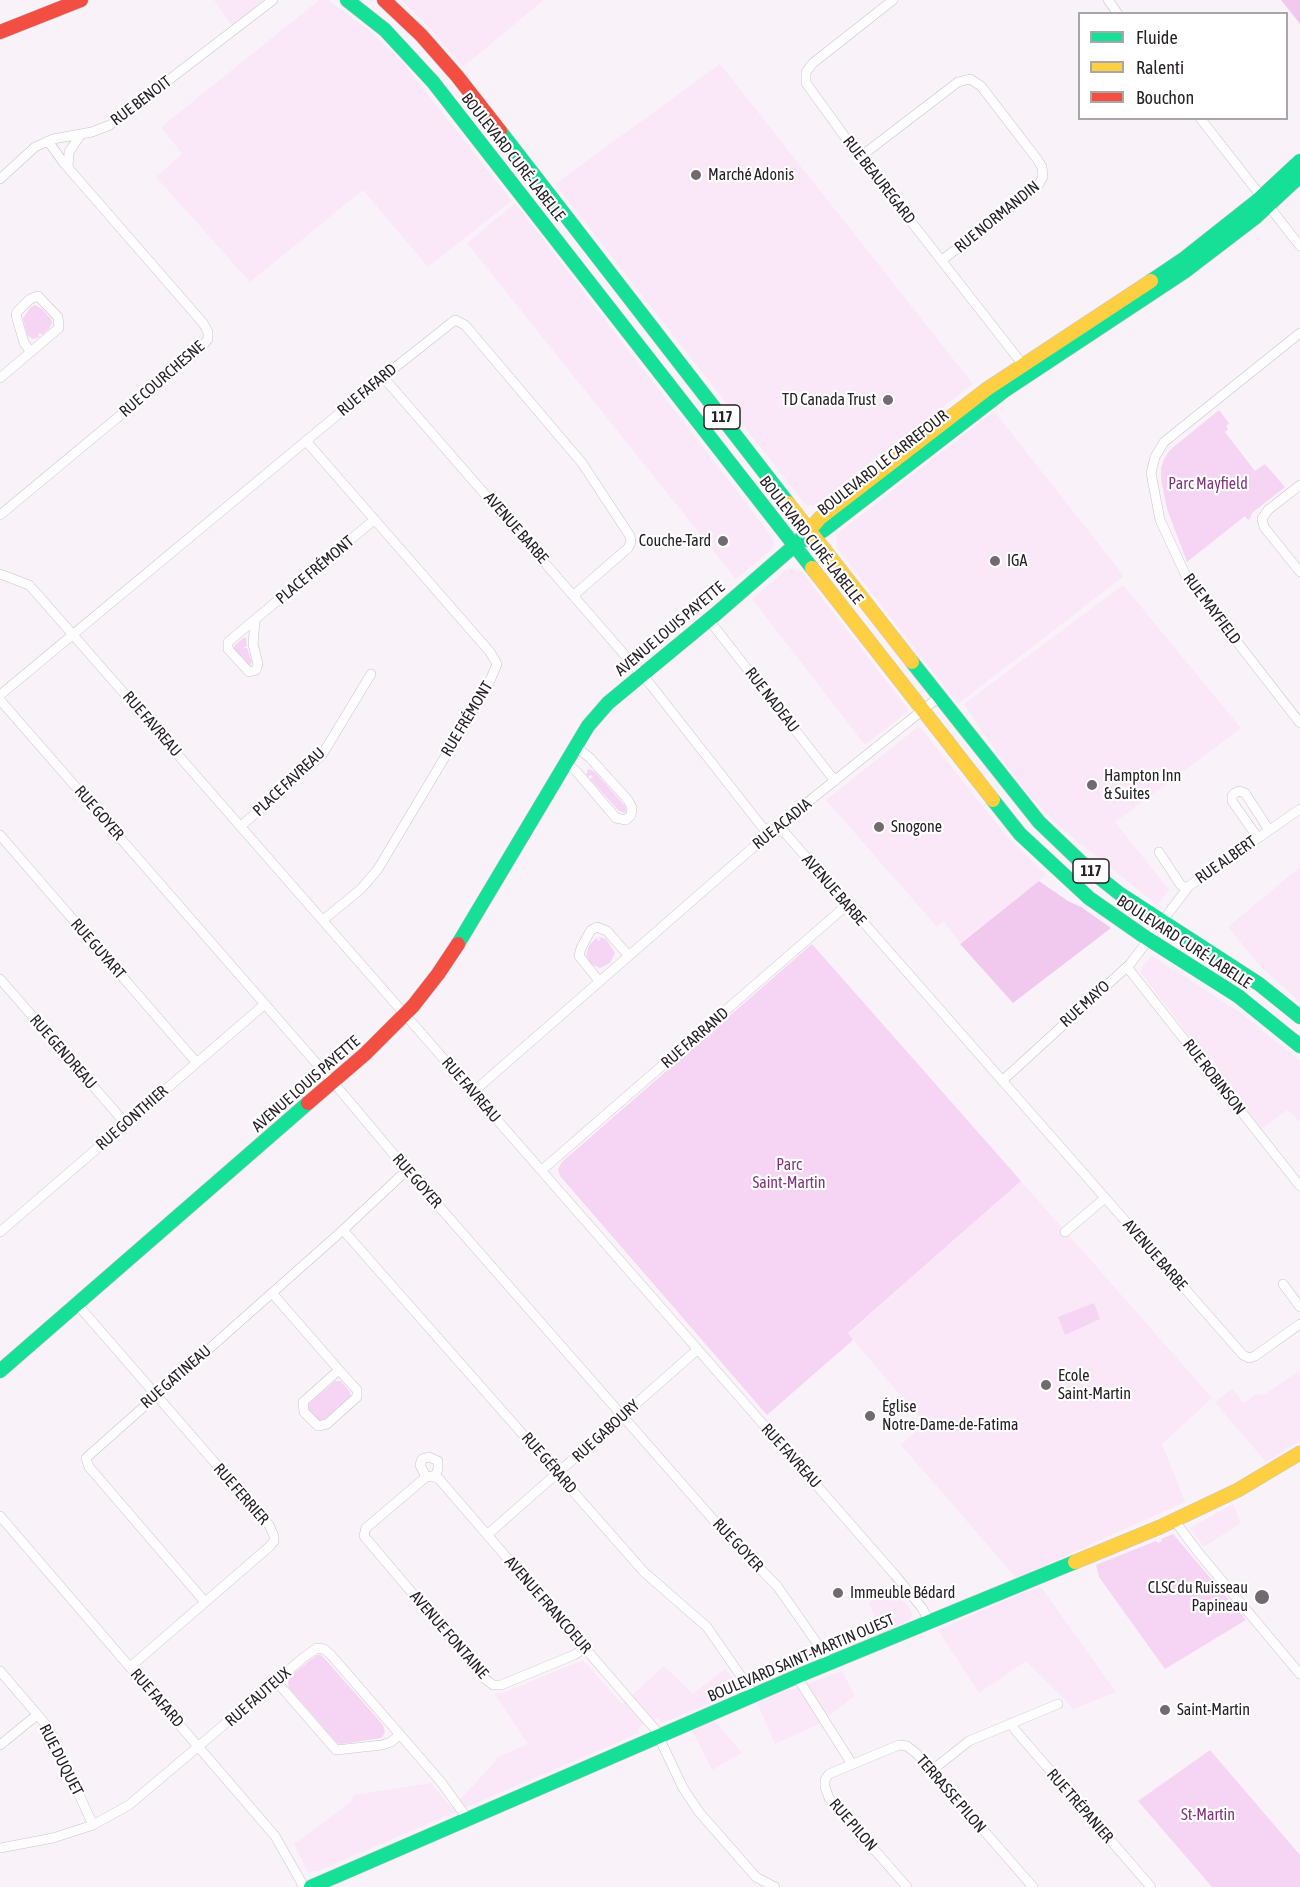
<!DOCTYPE html>
<html>
<head>
<meta charset="utf-8">
<style>
  body { margin:0 }
  #map { position:relative; width:1300px; height:1887px; overflow:hidden; background:#faf2f9; font-family:"Asap Condensed",sans-serif }
  canvas { display:block }
  .legend { position:absolute; left:1078px; top:12px; width:210px; height:108px; box-sizing:border-box; background:#fff; border:2px solid #a9a6a9; margin:0; padding:8px 10px; list-style:none; font-size:18px; color:#282127 }
  .legend li { display:flex; align-items:center; gap:12px; height:30px }
  .legend b { width:30px; border:2px solid #a9a6a9 }
</style>
</head>
<body>
<div id="map">
<canvas width="1300" height="1887"></canvas>
<ul class="legend">
<li><b style="height:8px;background:#16e098"></b>Fluide</li>
<li><b style="height:8px;background:#ffcf43"></b>Ralenti</li>
<li><b style="height:8px;background:#f24e42"></b>Bouchon</li>
</ul>
</div>
<script>
const g = document.querySelector('canvas').getContext('2d');
g.lineJoin = 'round';
function paint(path, color) {
  g.fillStyle = color;
  g.fill(path, 'evenodd');
}
function toPath(rows) {
  const path = new Path2D();
  for (const r of rows) {
    path.moveTo(r[0], r[1]);
    for (let i = 2; i < r.length; i += 2) path.lineTo(r[i], r[i + 1]);
  }
  return path;
}
function strokePath(path, color, width, dash) {
  g.strokeStyle = color;
  g.lineWidth = width;
  g.lineCap = dash ? 'butt' : 'round';
  g.setLineDash(dash || []);
  g.stroke(path);
}
function drawText(font, color, halo, rows, align = 'center') {
  g.font = font + ' "Asap Condensed",sans-serif';
  g.lineWidth = 4.5;
  g.setLineDash([]);
  g.textBaseline = 'middle';
  g.strokeStyle = halo;
  g.fillStyle = color;
  for (const [text, x, y, turn = 0] of rows) {
    g.save();
    g.translate(x, y);
    g.rotate((+turn || 0) * Math.PI / 180);
    g.textAlign = isNaN(turn) ? turn : align;
    if (halo) g.strokeText(text, 0, 0);
    g.fillText(text, 0, 0);
    g.restore();
  }
}
const built = toPath([
  [214,0,265,0,232,26],
  [319,0,328,0,369,30,402,62,512,201,428,267,363,190,250,282,156,177,182,154,161,127],
  [401,0,544,0,463,67,426,24],
  [720,64,973,384,815,505,808,506,804,503,555,184],
  [515,203,773,538,774,544,771,550,736,579,467,243],
  [994,411,1124,576,958,704,837,548,836,538,837,534],
  [793,568,802,572,908,709,907,712,865,745,752,599,786,570],
  [1123,585,1241,728,1115,822,1169,890,1157,905,1055,823,1023,788,999,756,964,704],
  [918,727,921,728,1003,832,1046,875,960,943,943,921,937,927,826,800],
  [1300,867,1300,1002,1262,968,1228,927],
  [1152,956,1238,1011,1300,1061,1300,1122,1288,1110,1261,1129,1141,973,1142,967],
  [1021,1181,1212,1398,1162,1444,1185,1502,1016,1578,901,1445,924,1423,848,1334],
  [1300,1370,1300,1441,1266,1462,1215,1403,1232,1388,1244,1403,1256,1394,1264,1395],
  [1233,1504,1241,1523,1204,1547,1190,1528],
  [891,1586,911,1610,912,1615,911,1619,881,1634,869,1603],
  [1041,1587,1116,1692,1074,1709,1026,1661,979,1693,938,1630,1024,1592],
  [583,1660,622,1704,664,1666,693,1694,725,1669,742,1690,662,1723,658,1718,639,1727,639,1733,318,1871,308,1872,294,1844,352,1801,353,1795,431,1783,452,1808,495,1762,496,1758,528,1744,495,1694,503,1693],
  [842,1671,855,1696,817,1725,775,1744,757,1703,788,1689,795,1689],
  [714,1720,742,1753,712,1770,692,1730]
]);
const green = toPath([
  [35,305,42,309,51,319,52,323,49,329,42,335,40,333,38,335,40,337,33,339,27,335,23,318,31,307],
  [1219,410,1229,423,1226,426,1228,429,1225,432,1255,471,1265,464,1285,487,1252,513,1250,519,1248,520,1245,516,1187,562,1167,509,1161,479,1161,468,1164,459,1170,450],
  [243,638,246,638,247,646,244,648,247,648,252,662,250,665,248,665,234,649,234,646],
  [588,769,594,771,625,806,626,810,625,813,619,811,590,779,593,777,591,775,588,777,586,775],
  [597,937,598,941,600,940,599,937,606,939,615,953,610,963,600,968,591,964,586,955,589,946],
  [812,944,1021,1181,848,1333,853,1340,767,1415,560,1176,558,1169,562,1162],
  [1094,1303,1100,1319,1065,1335,1058,1317],
  [335,1381,341,1381,350,1392,351,1396,324,1420,319,1421,309,1410,308,1405],
  [1173,1534,1246,1620,1165,1669,1099,1577,1096,1565,1156,1541,1158,1543,1162,1541,1161,1539],
  [317,1655,321,1655,325,1659,383,1725,385,1733,381,1738,342,1744,337,1743,289,1688,288,1682,289,1677],
  [1210,1750,1300,1855,1300,1887,1212,1887,1138,1801]
]);
const forest = toPath([
  [1281,0,1300,0,1300,24],
  [1039,881,1068,901,1081,907,1111,928,1013,1003,960,944]
]);
const street = toPath([
  [893,0,813,63,806,72,806,83,845,137,1027,370],
  [1108,0,1118,14],
  [1200,118,1300,246],
  [860,157,958,82,970,79,981,86,1037,159,1042,167,1043,177,1037,187,942,260],
  [68,168,69,152,81,134],
  [0,179,35,147,53,139,92,132,110,125,273,0],
  [1300,333,1164,442,1155,457,1151,473,1160,520,1186,576,1300,723],
  [383,377,650,684,763,828,785,833,1243,1355,1249,1358,1255,1356,1300,1324],
  [0,378,59,328,58,317,38,296,30,299,17,312,16,315,24,343,31,352],
  [306,441,490,652,497,664,489,683,378,869,361,889,323,920],
  [1300,485,1268,510,1262,519,1264,527,1300,572],
  [0,515,199,350,208,339,208,332,203,323,63,162,48,141],
  [0,574,29,585,39,596,895,1575,922,1608,930,1622],
  [709,620,835,781],
  [255,621,253,644,258,664,256,670,249,672,228,649,228,642,374,520],
  [0,695,383,377,455,320,465,325,582,463,630,536,631,542,628,548,574,595],
  [0,700,344,1095,401,1163,725,1533,777,1586,824,1653,829,1663],
  [565,763,576,771,616,818,626,820,631,815,632,808,628,800,590,758,575,746],
  [241,826,322,755,371,674],
  [0,835,196,1062],
  [1258,838,1232,801,1232,796,1235,793,1239,791,1245,793,1269,830],
  [1159,852,1180,884,1186,889],
  [1127,967,1300,1186],
  [0,979,126,1124],
  [599,981,579,956,581,948,591,930,597,927,607,931,628,955],
  [1002,1081,1130,964,1189,886,1300,809],
  [473,1092,773,830,939,697],
  [542,1170,847,905],
  [343,1230,644,1572,707,1627,754,1695],
  [0,1232,265,1004],
  [1065,1232,1105,1198],
  [1283,1284,1300,1307],
  [272,1293,339,1370],
  [77,1304,269,1525,274,1536,274,1541,269,1547,130,1667],
  [339,1370,357,1390,357,1397,327,1424,318,1426,304,1412,303,1402,339,1370],
  [426,1477,432,1476,439,1479,640,1712,655,1729,683,1788,699,1812,756,1877,775,1887],
  [426,1477,366,1528,364,1536,485,1679,493,1685,501,1685,574,1655,585,1648],
  [426,1477,420,1465,422,1459,429,1457,438,1461,438,1469,435,1477],
  [0,1516,275,1836,304,1887],
  [1174,1520,1198,1552,1300,1674],
  [487,1535,697,1350],
  [205,1602,89,1467,86,1458,343,1230,407,1170],
  [0,1671,48,1727,93,1825],
  [797,1677,852,1764],
  [276,1681,336,1750,382,1745,391,1742,399,1735],
  [1011,1723,1015,1730,1151,1887],
  [0,1745,37,1715],
  [931,1771,969,1741,1058,1704],
  [0,1848,53,1838,93,1825,129,1805,303,1658,317,1648,324,1649,331,1655,441,1782,467,1818],
  [907,1887,829,1798,825,1787,825,1780,829,1774,899,1745,907,1746,917,1754,1033,1887]
]);
const fast = toPath([
  [347,0,385,30,433,82,812,568],
  [500,131,788,503],
  [1151,281,1185,258,1257,201,1300,161],
  [805,540,824,530,1004,391,1184,272,1256,217,1300,176],
  [912,662,1039,822,1086,867,1120,894,1259,984,1300,1017],
  [993,800,1020,834,1089,898,1142,935,1238,996,1300,1046],
  [458,944,588,726,608,703,717,613,794,546,812,527],
  [0,1371,308,1103],
  [311,1887,805,1673,1075,1562]
]);
const slow = toPath([
  [788,503,912,662],
  [812,527,820,518,987,389,1151,281],
  [812,568,993,800],
  [1075,1562,1160,1527,1238,1490,1300,1453]
]);
const jam = toPath([
  [384,0,421,35,457,76,500,131],
  [0,32,81,0],
  [308,1103,365,1054,413,1006,438,974,458,944]
]);
const markers = [
  [696,175,6,"#726a70"],
  [888,400,6,"#726a70"],
  [723,541,6,"#726a70"],
  [995,561,6,"#726a70"],
  [1092,785,6,"#726a70"],
  [879,827,6,"#726a70"],
  [1046,1385,6,"#726a70"],
  [870,1416,6,"#726a70"],
  [838,1593,6,"#726a70"],
  [1262,1597,8,"#726a70"],
  [1165,1710,6,"#726a70"]
];
const shields = [
  [722,417,36],
  [1091,871,36]
];
const shieldNames = [
  ["117",722,417],
  ["117",1091,871]
];
const streetNames = [
  ["RUE BENOIT",141,101,-37],
  ["BOULEVARD CURÉ-LABELLE",513,157,52],
  ["RUE BEAUREGARD",879,180,52],
  ["RUE NORMANDIN",997,217,-39],
  ["RUE COURCHESNE",162,379,-41],
  ["RUE FAFARD",367,390,-40],
  ["BOULEVARD LE CARREFOUR",883,463,-38],
  ["AVENUE BARBE",516,528,49],
  ["BOULEVARD CURÉ-LABELLE",811,540,52],
  ["PLACE FRÉMONT",315,570,-40],
  ["RUE MAYFIELD",1212,609,53],
  ["AVENUE LOUIS PAYETTE",670,629,-40],
  ["RUE NADEAU",772,700,52],
  ["RUE FRÉMONT",467,719,-59],
  ["RUE FAVREAU",152,724,49],
  ["PLACE FAVREAU",289,782,-43],
  ["RUE GOYER",99,813,49],
  ["RUE ACADIA",782,824,-39],
  ["RUE ALBERT",1226,860,-35],
  ["AVENUE BARBE",834,890,49],
  ["BOULEVARD CURÉ-LABELLE",1184,942,33],
  ["RUE GUYART",98,949,49],
  ["RUE MAYO",1085,1004,-42],
  ["RUE FARRAND",695,1038,-41],
  ["RUE GENDREAU",63,1052,49],
  ["RUE ROBINSON",1214,1077,52],
  ["AVENUE LOUIS PAYETTE",306,1084,-41],
  ["RUE FAVREAU",471,1090,49],
  ["RUE GONTHIER",132,1118,-41],
  ["RUE GOYER",417,1181,49],
  ["AVENUE BARBE",1155,1255,49],
  ["RUE GATINEAU",176,1377,-41],
  ["RUE GABOURY",606,1431,-42],
  ["RUE FAVREAU",791,1456,48],
  ["RUE GÉRARD",549,1463,49],
  ["RUE FERRIER",241,1494,49],
  ["RUE GOYER",738,1545,47],
  ["AVENUE FRANCOEUR",548,1605,49],
  ["AVENUE FONTAINE",449,1635,49],
  ["BOULEVARD SAINT-MARTIN OUEST",801,1658,-23],
  ["RUE FAUTEUX",258,1697,-41],
  ["RUE FAFARD",157,1698,49],
  ["RUE DUQUET",61,1760,63],
  ["TERRASSE PILON",951,1794,49],
  ["RUE TRÉPANIER",1080,1806,49],
  ["RUE PILON",853,1825,49]
];
const poiNames = [
  ["Marché Adonis",708,175],
  ["TD Canada Trust",876,400,"right"],
  ["Couche-Tard",711,541,"right"],
  ["IGA",1007,561],
  ["Hampton Inn",1104,776],
  ["& Suites",1104,794],
  ["Snogone",891,827],
  ["Ecole",1058,1376],
  ["Saint-Martin",1058,1394],
  ["Église",882,1407],
  ["Notre-Dame-de-Fatima",882,1425],
  ["CLSC du Ruisseau",1248,1588,"right"],
  ["Papineau",1248,1606,"right"],
  ["Immeuble Bédard",850,1593],
  ["Saint-Martin",1177,1710]
];
const parkNames = [
  ["Parc Mayfield",1208,484],
  ["Parc",789,1165],
  ["Saint-Martin",789,1183],
  ["St-Martin",1208,1815]
];
paint(built, '#fae8f8');
paint(green, '#f6d4f3');
paint(forest, '#f1c9ee');
strokePath(street, '#cac3c9', 10);
strokePath(fast, '#cac3c9', 15);
strokePath(slow, '#cac3c9', 15);
strokePath(jam, '#cac3c9', 15);
strokePath(street, '#fefdfe', 9);
strokePath(fast, '#16e098', 14);
strokePath(slow, '#ffcf43', 14);
strokePath(jam, '#f24e42', 14);
for (const [x, y, r, color] of markers) {
  const dot = new Path2D();
  dot.arc(x, y, r, 0, 2 * Math.PI);
  g.fillStyle = color;
  g.fill(dot);
  strokePath(dot, '#fff', 2);
}
for (const [x, y, w] of shields) {
  const box = new Path2D();
  box.roundRect(x - w / 2, y - 12, w, 24, 4.5);
  g.fillStyle = '#fff';
  g.fill(box);
  strokePath(box, '#282127', 1.5);
}
drawText('bold 15px', '#282127', null, shieldNames);
drawText('16px', '#282127', '#fff', streetNames);
drawText('16px', '#282127', '#fff', poiNames, 'left');
drawText('16px', '#7f347d', '#fff', parkNames);
</script>
</body>
</html>
